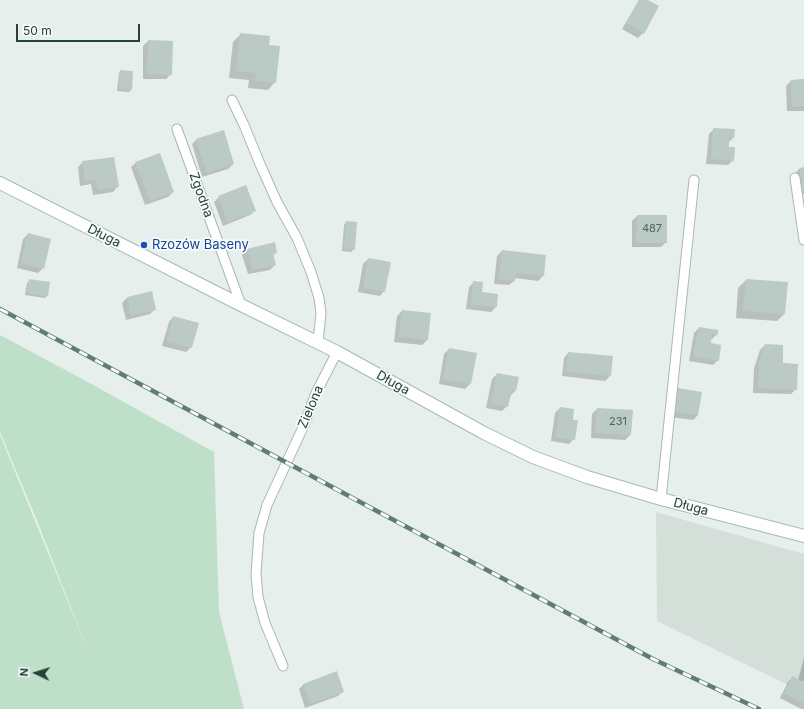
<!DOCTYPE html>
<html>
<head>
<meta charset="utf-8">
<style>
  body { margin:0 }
  #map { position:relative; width:804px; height:709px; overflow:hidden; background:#e6efeb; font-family:Inter,sans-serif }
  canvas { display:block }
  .north { position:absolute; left:16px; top:653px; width:40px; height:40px; -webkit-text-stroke:3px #f7fbf9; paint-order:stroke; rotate:274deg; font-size:11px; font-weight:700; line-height:16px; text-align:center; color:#24423a }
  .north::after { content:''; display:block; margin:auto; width:14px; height:18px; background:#24423a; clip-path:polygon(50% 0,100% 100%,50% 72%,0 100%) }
  .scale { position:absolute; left:16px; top:24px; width:124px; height:18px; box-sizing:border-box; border:2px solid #24423a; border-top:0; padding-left:5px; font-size:12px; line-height:14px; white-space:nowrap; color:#24423a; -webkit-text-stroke:3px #f7fbf9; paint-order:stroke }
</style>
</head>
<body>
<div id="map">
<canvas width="804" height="709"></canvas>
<div class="north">N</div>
<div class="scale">50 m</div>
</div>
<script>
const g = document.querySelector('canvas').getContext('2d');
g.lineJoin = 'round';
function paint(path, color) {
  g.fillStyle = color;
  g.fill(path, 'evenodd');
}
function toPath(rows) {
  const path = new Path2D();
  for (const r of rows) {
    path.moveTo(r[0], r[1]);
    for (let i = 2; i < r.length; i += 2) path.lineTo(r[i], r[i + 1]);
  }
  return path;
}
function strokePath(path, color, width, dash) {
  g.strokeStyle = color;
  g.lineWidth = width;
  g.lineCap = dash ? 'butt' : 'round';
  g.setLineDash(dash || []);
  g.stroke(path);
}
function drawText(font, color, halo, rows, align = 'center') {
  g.font = font + ' Inter,sans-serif';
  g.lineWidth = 3.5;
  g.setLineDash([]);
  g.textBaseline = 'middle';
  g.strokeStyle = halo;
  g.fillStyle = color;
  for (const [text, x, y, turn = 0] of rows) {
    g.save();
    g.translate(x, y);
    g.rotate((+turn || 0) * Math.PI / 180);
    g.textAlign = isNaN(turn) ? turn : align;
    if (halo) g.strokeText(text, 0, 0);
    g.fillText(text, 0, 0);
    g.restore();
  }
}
const built = toPath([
  [656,512,804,554,804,693,657,621]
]);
const green = toPath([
  [0,335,86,381,214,452,219,612,244,709,0,709,0,435,90,656,38,523,0,432]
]);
const shadow = toPath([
  [639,0,646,0,643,33,638,38,622,29],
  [241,34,268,46,275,82,268,90,248,88,249,80,229,78,233,42],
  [148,41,171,74,166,79,143,79,143,46],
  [121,71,131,90,129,92,117,91,119,73],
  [804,80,804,111,787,111,786,86,791,81],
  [714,129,733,138,728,143,727,148,733,160,728,165,706,164,709,134],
  [197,139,233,164,228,169,202,177,192,144],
  [83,162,117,187,113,192,93,195,91,184,80,186,78,167],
  [136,163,173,192,168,197,145,205,131,167],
  [800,168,804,168,804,194,798,194,795,173],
  [219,197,255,211,250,215,223,226,214,202],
  [637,216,666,216,666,242,661,247,632,247,632,221],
  [346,222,354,249,351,252,342,251,344,225],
  [28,234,43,268,38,273,17,268,23,239],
  [247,250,276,252,273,256,275,265,270,270,248,274,242,255],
  [502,251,545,256,543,276,538,281,515,278,514,281,509,285,494,284,497,256],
  [368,259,384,291,380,296,358,292,363,264],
  [30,280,47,296,45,298,25,295,27,283],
  [746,280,784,314,777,321,736,318,738,288],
  [474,282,481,293,496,307,491,312,466,309,469,287],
  [127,298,155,309,150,314,126,320,122,303],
  [402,311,427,340,422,345,394,342,397,316],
  [173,317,191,347,186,352,162,346,169,322],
  [699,328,717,334,712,339,710,339,710,344,718,360,713,365,689,361,694,333],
  [765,345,782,364,796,389,791,394,753,393,754,368,760,350],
  [449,349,470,384,465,389,439,384,444,354],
  [568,353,610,376,605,381,562,376,564,358],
  [497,374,516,390,511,395,507,406,502,411,486,408,492,379],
  [679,390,698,415,693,420,670,417,674,394],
  [560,408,574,439,569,444,551,441,555,413],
  [597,409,630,435,625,440,591,438,592,414],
  [804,658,804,681,801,681,804,683,804,709,801,709,780,698,788,682,793,677,798,680],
  [304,684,343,691,338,696,305,708,299,689]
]);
const building = toPath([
  [639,0,648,0,659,6,644,34,626,23],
  [240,33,270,36,269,45,280,46,276,83,255,81,256,73,236,71],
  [148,40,173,41,172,75,147,74],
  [120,70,133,71,132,90,119,89],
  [804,79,804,106,792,107,791,80],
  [713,128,735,129,734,138,729,138,729,147,735,147,734,161,711,159],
  [224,130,234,164,207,173,196,139],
  [160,153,174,192,150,201,135,162],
  [114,157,119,187,98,190,96,180,85,181,82,161],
  [804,167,804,190,802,190,800,168],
  [246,185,256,211,228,222,218,196],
  [637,215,667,215,667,243,636,243],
  [346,221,357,222,355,250,344,249],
  [28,233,51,239,44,269,21,263],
  [275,242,277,253,273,254,276,265,252,270,247,249],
  [502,250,546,255,544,276,516,273,515,281,499,279],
  [368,258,391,262,385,292,363,288],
  [29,279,50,282,48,296,27,293],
  [746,279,788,282,785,314,743,311],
  [473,281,483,282,482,292,498,294,497,307,471,305],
  [152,291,156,310,131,316,127,297],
  [402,310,431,313,428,340,399,337],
  [173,316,199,323,192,348,167,341],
  [699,327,718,330,718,335,712,334,711,343,721,345,719,361,693,357],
  [765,344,783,345,783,363,798,364,797,390,758,388,759,362],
  [449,348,477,353,471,384,443,379],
  [568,352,613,356,611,376,566,372],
  [497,373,519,377,516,391,512,389,508,407,491,403],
  [678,388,702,392,698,415,675,412],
  [560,407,574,409,573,420,578,420,575,440,555,437],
  [597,408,633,410,631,435,595,433],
  [337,671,344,692,310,704,303,684],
  [792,676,804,682,804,704,784,693]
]);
const lane = toPath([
  [232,100,244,125,260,164,277,202,297,238,311,272,319,298,321,313,318,342],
  [177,129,241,305],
  [795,178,804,240],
  [661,499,694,180],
  [283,666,265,623,258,597,256,574,259,533,267,505,304,425,316,393,337,352]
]);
const secondary = toPath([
  [0,183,241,305,337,352,484,433,533,457,587,477,661,499,804,536]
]);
const rail = toPath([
  [0,309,653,659,759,709]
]);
const markers = [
  [144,245,4,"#1a4fb4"]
];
const numberNames = [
  ["487",652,229],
  ["231",618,422]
];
const streetNames = [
  ["Zgodna",201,195,70],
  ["Długa",104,236,27],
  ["Długa",393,383,29],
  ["Zielona",311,407,-67],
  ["Długa",691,507,15]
];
const transitNames = [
  ["Rzozów Baseny",152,245]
];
paint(built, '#d4dfda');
paint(green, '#bfe0c8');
paint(shadow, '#0003');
paint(building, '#bbcac4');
strokePath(lane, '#a8b8b2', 11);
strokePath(secondary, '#a4bbb3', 14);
strokePath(lane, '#fff', 9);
strokePath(secondary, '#fff', 12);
strokePath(rail, '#5f7d75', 4.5);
strokePath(rail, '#f7fbf9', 3, [9]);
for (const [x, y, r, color] of markers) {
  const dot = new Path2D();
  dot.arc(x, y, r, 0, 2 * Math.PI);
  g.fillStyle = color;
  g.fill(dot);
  strokePath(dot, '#f7fbf9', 1.5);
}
drawText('11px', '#4a645c', null, numberNames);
drawText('13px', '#24423a', '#f7fbf9', streetNames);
drawText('13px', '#164399', '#f7fbf9', transitNames, 'left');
</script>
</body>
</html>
